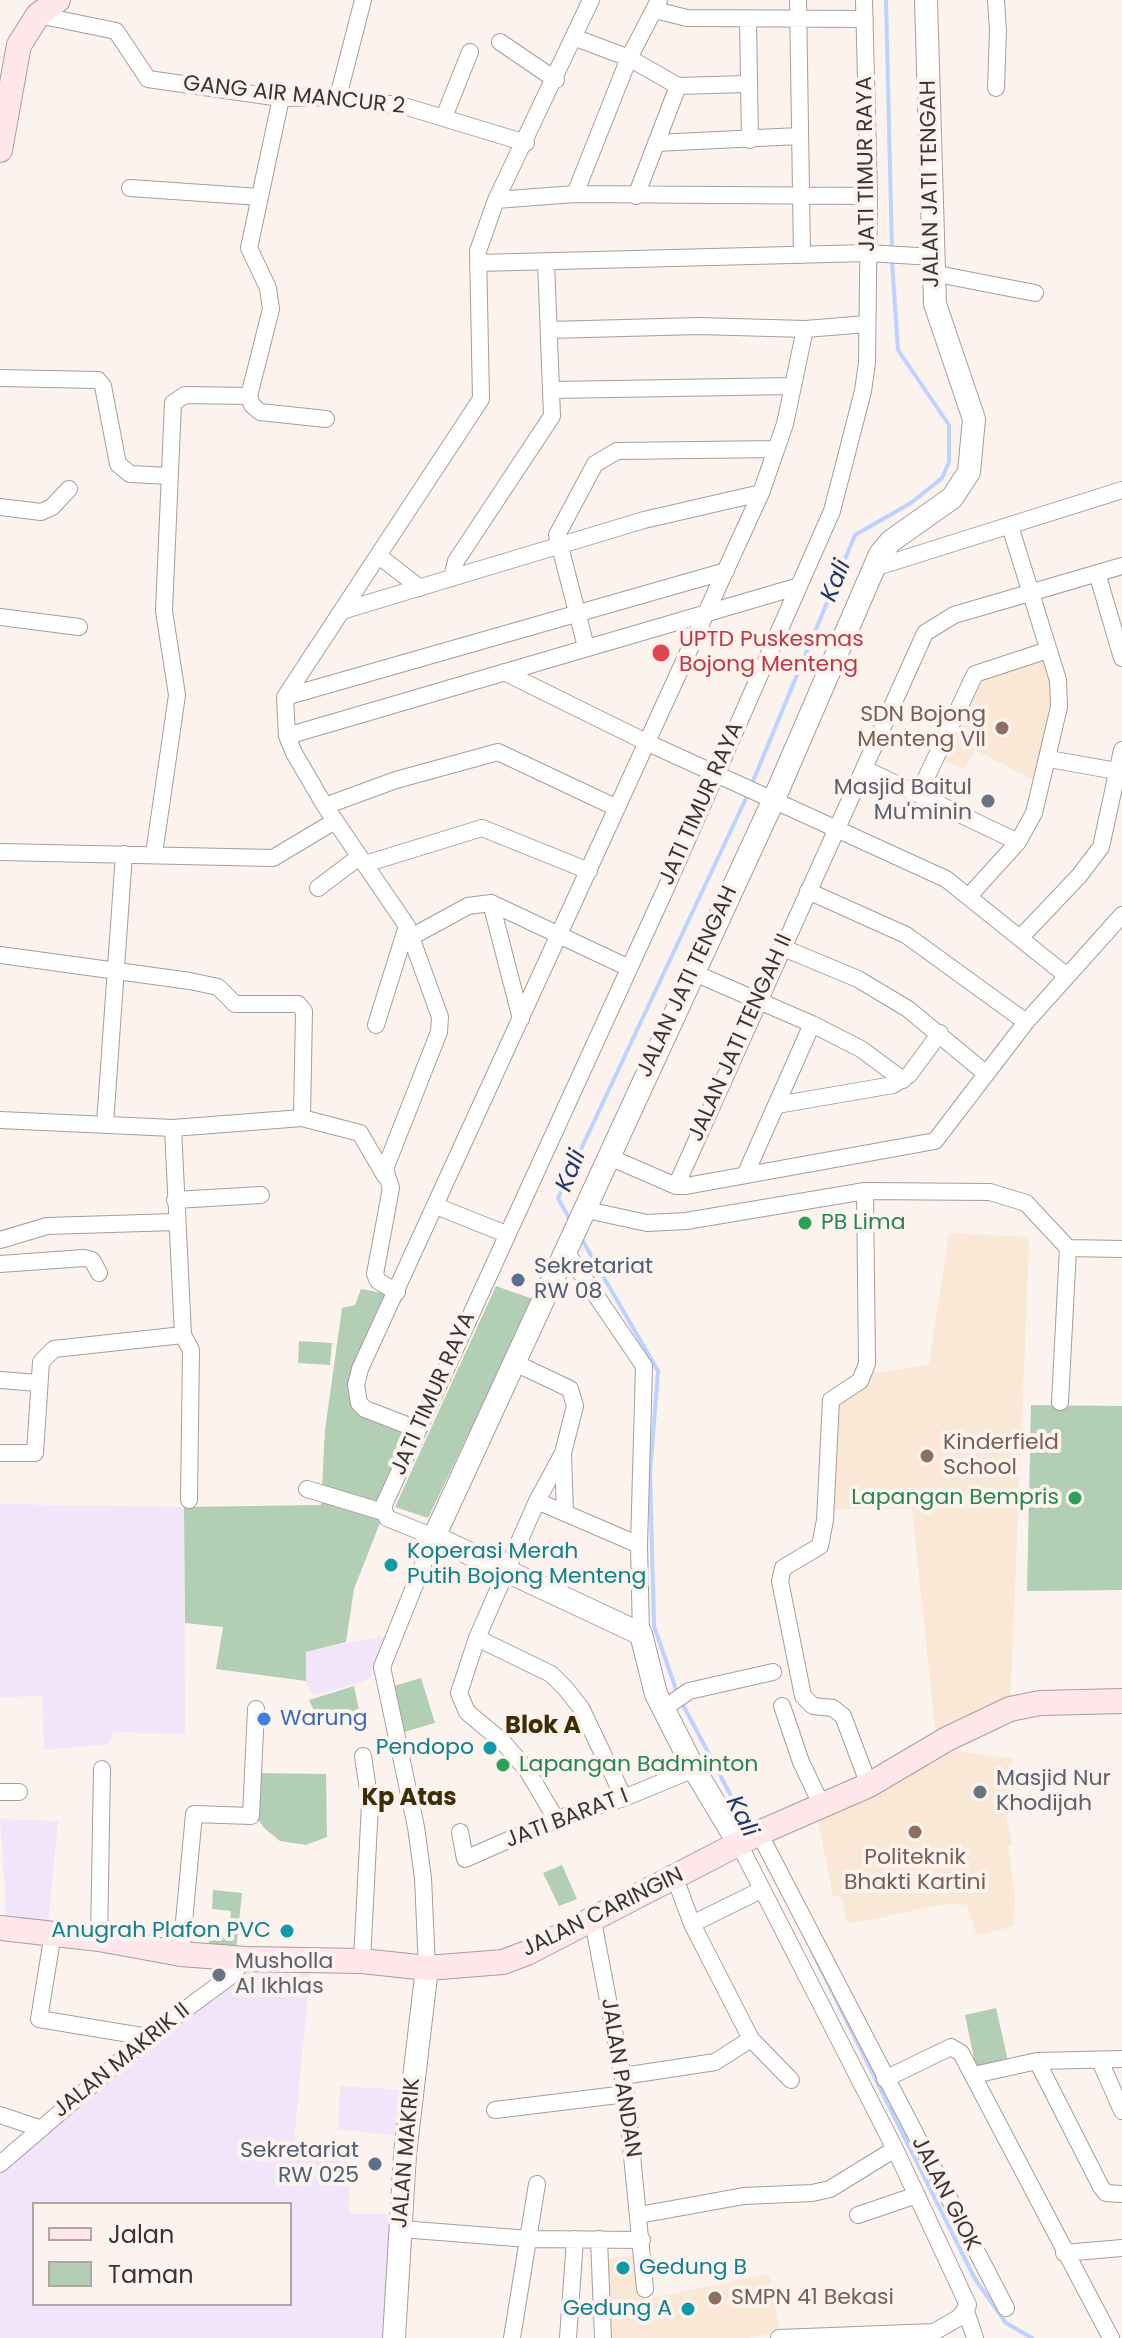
<!DOCTYPE html>
<html>
<head>
<meta charset="utf-8">
<style>
  body { margin:0 }
  #map { position:relative; width:1122px; height:2338px; overflow:hidden; background:#fcf2ee; font-family:Poppins,sans-serif }
  canvas { display:block }
  .legend { position:absolute; left:32px; top:2202px; width:260px; height:104px; box-sizing:border-box; background:#fcf2ee; border:2px solid #aea6a4; margin:0; padding:10px 14px; list-style:none; font-size:24px; color:#393534 }
  .legend li { display:flex; align-items:center; gap:16px; height:40px }
  .legend b { width:40px; border:2px solid #aea6a4 }
</style>
</head>
<body>
<div id="map">
<canvas width="1122" height="2338"></canvas>
<ul class="legend">
<li><b style="height:10px;background:#ffe6eb"></b>Jalan</li>
<li><b style="height:22px;background:#b2cfb5"></b>Taman</li>
</ul>
</div>
<script>
const g = document.querySelector('canvas').getContext('2d');
g.lineJoin = 'round';
function paint(path, color) {
  g.fillStyle = color;
  g.fill(path, 'evenodd');
}
function toPath(rows) {
  const path = new Path2D();
  for (const r of rows) {
    path.moveTo(r[0], r[1]);
    for (let i = 2; i < r.length; i += 2) path.lineTo(r[i], r[i + 1]);
  }
  return path;
}
function strokePath(path, color, width, dash) {
  g.strokeStyle = color;
  g.lineWidth = width;
  g.lineCap = dash ? 'butt' : 'round';
  g.setLineDash(dash || []);
  g.stroke(path);
}
function drawText(font, color, halo, rows, align = 'center') {
  g.font = font + ' Poppins,sans-serif';
  g.lineWidth = 8;
  g.setLineDash([]);
  g.textBaseline = 'middle';
  g.strokeStyle = halo;
  g.fillStyle = color;
  for (const [text, x, y, turn = 0] of rows) {
    g.save();
    g.translate(x, y);
    g.rotate((+turn || 0) * Math.PI / 180);
    g.textAlign = isNaN(turn) ? turn : align;
    if (halo) g.strokeText(text, 0, 0);
    g.fillText(text, 0, 0);
    g.restore();
  }
}
const industrial = toPath([
  [0,1504,184,1507,185,1734,114,1732,108,1744,44,1750,42,1696,0,1697],
  [386,1636,377,1657,378,1669,367,1680,313,1696,306,1681,306,1651],
  [0,1819,58,1821,48,1925,7,1920],
  [246,1959,311,1963,293,2151,351,2155,349,2214,393,2214,386,2338,0,2338,0,2166],
  [34,2204,290,2204,290,2304,34,2304],
  [340,2086,403,2090,401,2136,338,2129]
]);
const education = toPath([
  [1046,654,1055,706,1037,782,975,750,964,769,940,758,977,677],
  [949,1233,1027,1237,1029,1245,1010,1709,937,1745,912,1509,831,1509,837,1402,874,1373,929,1365],
  [956,1751,1013,1759,1005,1812,1012,1845,1008,1847,1015,1896,1013,1926,977,1936,967,1905,951,1903,848,1924,842,1897,833,1896,818,1820],
  [642,2255,646,2299,769,2274,780,2332,749,2338,606,2338,602,2259]
]);
const green = toPath([
  [496,1286,533,1299,428,1518,395,1507],
  [361,1289,388,1294,355,1395,417,1429,354,1589,346,1642,306,1652,306,1681,216,1669,223,1627,185,1623,184,1507,321,1505,325,1430,342,1308,355,1305],
  [299,1341,332,1343,330,1365,298,1363],
  [1031,1405,1122,1406,1122,1590,1027,1591],
  [421,1678,435,1723,397,1734,387,1688],
  [354,1686,360,1715,322,1727,309,1700],
  [255,1773,326,1774,327,1837,306,1845,280,1841,264,1828,255,1815],
  [562,1865,577,1899,559,1906,543,1873],
  [213,1890,242,1893,236,1951,208,1949,209,1937,229,1938,231,1911,212,1909],
  [996,2008,1008,2061,976,2068,965,2015]
]);
const stream = toPath([
  [886,0,892,252],
  [751,786,855,535,911,503,942,478,949,462,949,425,898,350,892,261],
  [570,1220,558,1198,748,794],
  [581,1238,658,1371,650,1473,654,1626,678,1695],
  [682,1703,749,1830],
  [812,1951,975,2279,1006,2323,1032,2338]
]);
const minor = toPath([
  [798,0,802,255],
  [655,10,687,18,865,19],
  [38,15,116,31,148,79,281,98,338,97,404,106,526,143],
  [748,20,750,140],
  [576,38,629,58,678,86,746,84],
  [500,42,556,80],
  [996,88,998,30,996,0],
  [338,97,363,0],
  [444,117,470,52],
  [656,143,799,136],
  [130,188,260,197],
  [575,194,629,58,659,0],
  [636,196,678,86],
  [496,200,575,194,869,196],
  [478,263,868,253,933,257],
  [932,273,1035,293],
  [549,330,699,326,805,329,867,324],
  [0,378,98,380,103,386,118,464,130,474,170,476],
  [553,390,793,386],
  [249,396,252,405,260,412,326,419],
  [0,507,41,512,52,507,69,489],
  [379,556,420,588],
  [874,568,1122,490],
  [1097,573,1122,658],
  [452,578,456,561,552,416,546,262],
  [345,610,644,520,761,493],
  [0,617,79,627],
  [586,647,557,535,595,464,617,451,776,449],
  [504,672,646,742,946,879,1067,976],
  [285,697,726,571],
  [287,736,796,587],
  [1049,759,1122,772],
  [865,769,1018,842],
  [919,793,975,674,1048,650],
  [325,806,396,780,498,752,617,808],
  [0,852,273,858,335,821],
  [154,854,177,695,164,611,173,403,185,395,249,396,271,309,268,288,249,248,281,98],
  [365,864,482,828,589,871],
  [318,888,359,857],
  [808,891,906,935,1026,1022],
  [970,895,1018,842,1034,813,1059,707,1058,680,1010,526],
  [491,903,521,1019],
  [413,936,468,906,491,903,629,968],
  [1021,937,1079,876,1101,847,1122,750],
  [781,947,858,979,908,1009,984,1072],
  [0,955,190,981,218,987,235,1004,298,1004,304,1011,302,1118],
  [692,972,812,1024,861,1049,903,1080],
  [376,1025,407,926],
  [777,1105,893,1085,909,1075,940,1033],
  [0,1120,173,1128,302,1118,360,1133,385,1176],
  [105,1124,124,854],
  [173,1128,183,1335,191,1350,189,1500],
  [607,1156,676,1186,686,1186,935,1141,1026,1022,1122,915],
  [746,1173,812,1024],
  [676,1186,925,633,954,615,1122,566],
  [865,1191,867,1364,860,1381,831,1400,825,1520,820,1546,783,1568,780,1581,803,1696,813,1706,833,1708,843,1716,869,1785],
  [175,1200,261,1195],
  [436,1206,506,1234],
  [582,1209,647,1223,686,1221,865,1191,990,1192,1026,1203,1068,1248,1122,1249],
  [0,1240,47,1226,176,1222],
  [565,1250,644,1366,639,1545,641,1634],
  [0,1264,84,1258,92,1260,99,1273],
  [397,1292,378,1281,375,1274,391,1188,385,1169,439,1032,440,1017,407,926,325,806,294,753,287,736,285,697,481,399,478,251,496,200,591,0],
  [513,1362,570,1389,575,1406,563,1453,537,1501,477,1638,459,1693,467,1712,503,1742,527,1770,556,1819],
  [0,1380,38,1383],
  [1060,1402,1068,1248],
  [417,1429,365,1409,359,1403,356,1385,360,1369,761,493,785,424,805,329],
  [0,1453,35,1453,41,1362,54,1349,183,1335],
  [563,1454,565,1513],
  [307,1489,383,1512],
  [537,1501,639,1545],
  [477,1638,551,1674,566,1689,581,1708,624,1798],
  [782,1706,801,1762,822,1806],
  [663,1709,689,1691,773,1672],
  [0,1792,19,1792],
  [460,1832,465,1859,556,1819,624,1798,694,1769],
  [759,1833,1006,2308],
  [739,1844,895,2149,968,2305,960,2317,934,2332,779,2338],
  [675,1878,692,1924,751,2039,791,2080],
  [592,1916,626,2094,645,2289],
  [692,1924,761,1890],
  [53,1933,39,2019,148,2037],
  [99,1939,102,1769],
  [181,1954,194,1814,251,1816,256,1709],
  [362,1961,370,1804,363,1756],
  [427,1968,423,1878,416,1827,382,1667,434,1537,387,1518,383,1507,666,888,832,511,863,391,867,363,869,196,864,0],
  [1037,2061,1101,2187,1106,2193,1122,2194],
  [1100,2061,1122,2111],
  [974,2075,1037,2061,1122,2059],
  [623,2076,715,2062,751,2039],
  [885,2079,951,2047,961,2053,1111,2338],
  [495,2110,626,2094],
  [0,2115,39,2128],
  [0,2164,148,2037,228,1978,246,1959],
  [639,2215,744,2196,812,2193,830,2189,895,2149],
  [858,2215,917,2195],
  [401,2229,529,2239,642,2240],
  [599,2239,603,2338],
  [1064,2253,1122,2248],
  [966,2311,975,2338],
  [512,2338,537,2184],
  [568,2338,575,2239]
]);
const tertiary = toPath([
  [739,1844,694,1769,656,1694,641,1634,434,1537,774,799,880,554,891,541,952,498,969,472,974,419,935,304,926,0],
  [394,2338,405,2154,427,1968]
]);
const secondary = toPath([
  [0,150,19,45,38,15,58,0],
  [0,1928,99,1939,181,1954,246,1959,362,1961,427,1968,503,1962,527,1953,759,1833,869,1785,947,1739,1010,1709,1040,1703,1122,1701]
]);
const markers = [
  [661,653,10,"#e0444e"],
  [1002,728,8,"#8d6e63"],
  [988,801,8,"#6b7280"],
  [805,1223,8,"#2e9e5b"],
  [518,1280,8,"#5c6f8a"],
  [927,1456,8,"#8d6e63"],
  [1075,1498,8,"#2e9e5b"],
  [391,1565,8,"#0f9aa8"],
  [264,1719,8,"#3f7fe0"],
  [490,1748,8,"#0f9aa8"],
  [503,1765,8,"#2e9e5b"],
  [980,1792,8,"#6b7280"],
  [915,1832,8,"#8d6e63"],
  [287,1931,8,"#0f9aa8"],
  [219,1975,8,"#6b7280"],
  [375,2164,8,"#5c6f8a"],
  [623,2268,8,"#0f9aa8"],
  [715,2298,8,"#8d6e63"],
  [688,2309,8,"#0f9aa8"]
];
const streetNames = [
  ["GANG AIR MANCUR 2",294,96,6],
  ["JATI TIMUR RAYA",867,164,-91],
  ["JALAN JATI TENGAH",931,184,-91],
  ["JATI TIMUR RAYA",702,804,-66],
  ["JALAN JATI TENGAH",688,982,-65],
  ["JALAN JATI TENGAH II",741,1038,-66],
  ["JATI TIMUR RAYA",434,1394,-66],
  ["JATI BARAT I",567,1819,-21],
  ["JALAN CARINGIN",603,1913,-26],
  ["JALAN MAKRIK II",122,2061,-39],
  ["JALAN PANDAN",620,2078,81],
  ["JALAN MAKRIK",407,2153,-85],
  ["JALAN GIOK",945,2194,63]
];
const healthNames = [
  ["UPTD Puskesmas",679,640],
  ["Bojong Menteng",679,665]
];
const educationNames = [
  ["SDN Bojong",986,715,"right"],
  ["Menteng VII",986,740,"right"],
  ["Kinderfield",943,1443],
  ["School",943,1468],
  ["Politeknik",915,1858,"center"],
  ["Bhakti Kartini",915,1883,"center"],
  ["SMPN 41 Bekasi",731,2298]
];
const worshipNames = [
  ["Masjid Baitul",972,788,"right"],
  ["Mu'minin",972,813,"right"],
  ["Masjid Nur",996,1779],
  ["Khodijah",996,1804],
  ["Musholla",235,1962],
  ["Al Ikhlas",235,1987]
];
const leisureNames = [
  ["PB Lima",821,1223],
  ["Lapangan Bempris",1059,1498,"right"],
  ["Lapangan Badminton",519,1765]
];
const serviceNames = [
  ["Sekretariat",534,1267],
  ["RW 08",534,1292],
  ["Sekretariat",359,2151,"right"],
  ["RW 025",359,2176,"right"]
];
const cultureNames = [
  ["Koperasi Merah",407,1552,"left"],
  ["Putih Bojong Menteng",407,1577,"left"],
  ["Pendopo",474,1748],
  ["Anugrah Plafon PVC",271,1931],
  ["Gedung B",639,2268,"left"],
  ["Gedung A",672,2309]
];
const shopNames = [
  ["Warung",280,1719]
];
const waterNames = [
  ["Kali",837,581,-68],
  ["Kali",572,1171,-68],
  ["Kali",741,1817,63]
];
const neighbourhoodNames = [
  ["Blok A",543,1727],
  ["Kp Atas",409,1799]
];
paint(industrial, '#f2e5f9');
paint(education, '#f8e8d5');
paint(green, '#b2cfb5');
strokePath(stream, '#bcd3ff', 4);
strokePath(minor, '#a79d9a', 18);
strokePath(tertiary, '#a79d9a', 24);
strokePath(secondary, '#a79d9a', 26);
strokePath(minor, '#fff', 16);
strokePath(tertiary, '#fff', 22);
strokePath(secondary, '#ffe6eb', 24);
for (const [x, y, r, color] of markers) {
  const dot = new Path2D();
  dot.arc(x, y, r, 0, 2 * Math.PI);
  g.fillStyle = color;
  g.fill(dot);
  strokePath(dot, '#fcf2ee', 3);
}
drawText('22px', '#393534', '#fcf2ee', streetNames);
drawText('22px', '#be3a42', '#fcf2ee', healthNames, 'left');
drawText('22px', '#785e54', '#fcf2ee', educationNames, 'left');
drawText('22px', '#5b616d', '#fcf2ee', worshipNames, 'left');
drawText('22px', '#27864d', '#fcf2ee', leisureNames, 'left');
drawText('22px', '#4e5e75', '#fcf2ee', serviceNames, 'left');
drawText('22px', '#0d838f', '#fcf2ee', cultureNames, 'right');
drawText('22px', '#366cbe', '#fcf2ee', shopNames, 'left');
drawText('italic 24px', '#1f396d', '#fcf2ee', waterNames);
drawText('bold 24px', '#3d2d04', '#fcf2ee', neighbourhoodNames);
</script>
</body>
</html>
